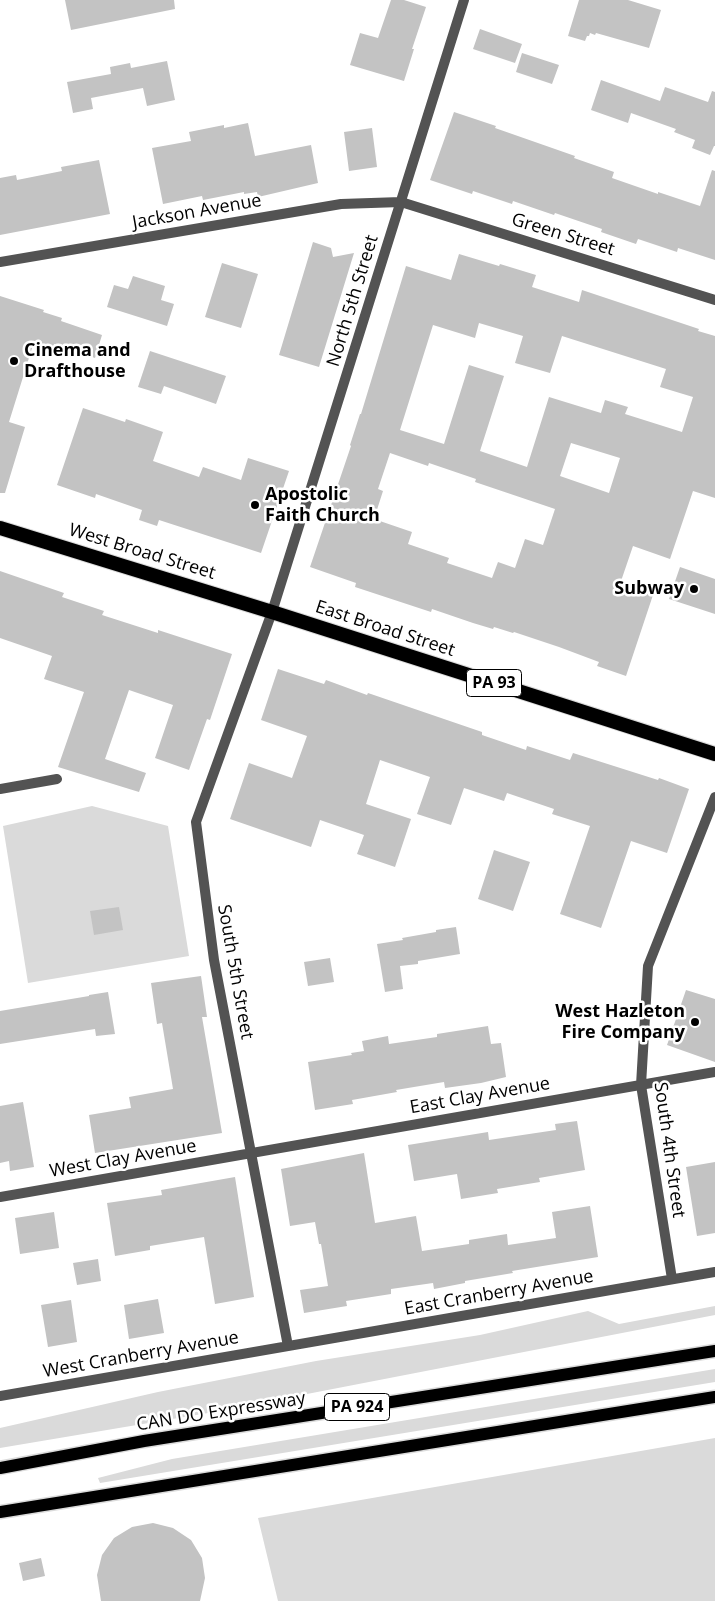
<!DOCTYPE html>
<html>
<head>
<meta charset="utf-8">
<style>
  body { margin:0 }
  canvas { display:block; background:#fff }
</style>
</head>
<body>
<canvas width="715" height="1601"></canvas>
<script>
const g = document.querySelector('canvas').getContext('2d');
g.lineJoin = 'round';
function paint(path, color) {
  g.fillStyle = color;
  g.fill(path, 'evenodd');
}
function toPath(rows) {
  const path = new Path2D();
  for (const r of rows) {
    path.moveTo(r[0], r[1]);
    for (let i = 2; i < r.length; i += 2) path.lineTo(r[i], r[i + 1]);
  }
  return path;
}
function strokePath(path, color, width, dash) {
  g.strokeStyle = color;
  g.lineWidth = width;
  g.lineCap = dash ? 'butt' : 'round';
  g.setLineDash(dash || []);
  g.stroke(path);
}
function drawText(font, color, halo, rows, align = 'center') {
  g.font = font + ' "Open Sans",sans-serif';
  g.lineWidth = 5;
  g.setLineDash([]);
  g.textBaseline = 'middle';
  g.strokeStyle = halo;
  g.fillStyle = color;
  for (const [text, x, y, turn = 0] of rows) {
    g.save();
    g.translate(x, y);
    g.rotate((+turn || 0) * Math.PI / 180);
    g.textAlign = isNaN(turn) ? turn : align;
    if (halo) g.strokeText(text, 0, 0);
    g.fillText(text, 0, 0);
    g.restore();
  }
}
const green = toPath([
  [92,806,168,826,189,956,28,983,3,826],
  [715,1306,715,1315,214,1412,0,1448,0,1428,158,1392,316,1361,480,1335,588,1311,619,1324],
  [715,1369,715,1382,100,1483,98,1478,172,1459],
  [715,1438,715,1601,278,1601,258,1518]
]);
const building = toPath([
  [65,0,174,0,175,9,71,30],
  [391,0,404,0,426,7,412,49,414,49,404,81,350,65,360,33,378,38],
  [579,0,628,0,661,10,649,48,596,33,595,35,590,33,589,36,587,36,585,41,568,36],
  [480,29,522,44,515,63,473,49],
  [522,53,559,65,552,84,516,72],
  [167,61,175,100,147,106,143,88,91,98,93,109,73,113,67,82,111,74,110,67,130,63,131,68],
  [601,80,660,101,665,87,708,102,712,91,715,92,715,146,714,146,710,155,692,148,695,140,674,132,676,129,631,113,628,123,591,110],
  [454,112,496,126,495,128,575,156,574,158,614,172,612,178,658,194,658,192,700,206,712,170,715,171,715,260,678,248,677,252,638,239,636,244,601,232,602,229,555,213,554,215,513,201,512,204,473,191,472,194,430,180],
  [248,123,255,156,311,145,318,183,258,197,257,192,244,194,244,192,203,200,202,196,163,204,152,148,191,141,189,132,224,125,224,128],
  [372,128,377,167,349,171,344,132],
  [99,160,110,214,0,235,0,178,16,175,17,180,62,171,61,167],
  [313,242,331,248,333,257,354,253,319,367,279,355],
  [459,254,499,266,500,264,536,275,532,287,579,302,582,290,699,329,698,331,715,336,715,498,693,491,670,559,633,546,620,584,653,595,626,676,597,666,599,662,559,647,514,632,513,633,494,627,493,629,473,623,432,609,431,612,355,587,356,583,310,567,351,446,350,445,360,414,361,414,406,266,451,280],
  [479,323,523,336,515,363,550,373,562,336,666,369,660,387,693,397,682,432,625,414,628,407,605,400,601,413,549,397,527,467,480,451,504,376,469,365,444,444,400,430,433,325,475,338],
  [571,443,620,458,609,493,560,476],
  [390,453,428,466,429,463,476,479,475,482,555,509,543,545,525,539,515,568,498,562,492,578,447,563,449,558,408,544,412,532,374,519,383,491,378,489],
  [222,263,258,274,241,328,205,317],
  [133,276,165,286,161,300,174,304,167,326,107,307,114,285,128,289],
  [0,296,44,310,43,312,62,318,61,321,102,335,95,358,54,344,52,351,33,345,9,422,25,427,5,493,0,493],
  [150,351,226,376,216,404,164,386,161,394,138,387],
  [83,408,125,422,126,419,163,432,153,461,199,477,203,467,241,480,248,458,289,471,261,553,159,520,157,526,139,520,142,510,96,494,95,498,57,485],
  [680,567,715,579,715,614,669,599],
  [0,571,64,593,62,597,104,611,102,615,158,633,158,630,232,654,210,720,207,719,189,770,155,758,173,705,129,690,105,759,146,773,139,792,58,767,84,692,44,679,52,656,0,638],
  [278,669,324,684,326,680,367,695,368,693,482,732,482,735,526,750,527,746,570,760,573,753,658,780,659,778,689,789,667,853,631,841,601,928,560,914,590,826,552,814,554,809,507,793,504,801,464,788,451,825,417,814,430,777,380,760,366,804,411,819,395,867,357,854,364,835,320,820,311,847,230,819,249,763,292,778,307,736,261,720],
  [494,850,530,862,513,911,478,899],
  [119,907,123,930,94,935,90,911],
  [456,927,460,954,418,961,418,964,400,966,403,989,385,992,377,944,403,940,402,938,436,932,436,930],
  [330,958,334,982,308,986,304,962],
  [201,976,207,1017,202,1017,222,1133,95,1153,89,1115,131,1108,129,1097,173,1089,162,1023,157,1024,151,983],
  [686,990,715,999,715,1062,667,1045],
  [108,992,115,1034,96,1036,95,1029,0,1044,0,1011,89,996,89,995],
  [488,1026,491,1044,501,1043,506,1077,481,1083,445,1088,444,1082,396,1090,397,1092,352,1100,353,1104,315,1110,308,1062,352,1055,351,1053,364,1051,362,1041,388,1036,389,1044,437,1037,437,1034],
  [23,1102,34,1167,10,1171,9,1161,0,1163,0,1106],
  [577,1121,585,1170,539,1178,540,1182,497,1189,498,1193,461,1199,457,1174,414,1181,408,1145,488,1132,489,1140,556,1130,555,1124],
  [364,1153,375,1223,416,1216,422,1251,469,1244,469,1240,507,1234,508,1245,556,1238,552,1212,590,1206,598,1257,512,1271,513,1273,465,1281,465,1283,434,1289,433,1283,391,1289,391,1294,346,1301,347,1306,304,1313,300,1290,328,1286,321,1244,319,1244,315,1222,290,1226,281,1169],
  [715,1162,715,1233,697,1236,686,1167],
  [235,1177,254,1297,215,1304,204,1237,150,1246,150,1250,115,1256,107,1203,162,1195,161,1190],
  [54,1212,59,1248,20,1254,15,1218],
  [98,1259,101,1281,77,1285,73,1263],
  [158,1299,164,1333,129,1339,124,1305],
  [71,1300,77,1342,48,1347,41,1305],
  [153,1523,173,1528,191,1540,202,1558,205,1578,200,1601,101,1601,97,1575,102,1555,114,1538,132,1527],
  [41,1558,45,1576,23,1581,19,1563]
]);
const minor = toPath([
  [0,262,341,204,401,202,715,300],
  [0,789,57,779],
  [0,1197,715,1072],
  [672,1279,641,1085,648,966,715,797],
  [288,1346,214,960,196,822,272,612,464,0],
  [0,1396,715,1272]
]);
const primary = toPath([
  [0,1468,144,1441,715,1351],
  [0,1512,715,1397]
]);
const trunk = toPath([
  [0,528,272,612,715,754]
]);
const markers = [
  [14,361,5,"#000"],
  [255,505,5,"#000"],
  [694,589,5,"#000"],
  [695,1022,5,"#000"]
];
const shields = [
  [494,683,55],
  [357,1407,65]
];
const shieldNames = [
  ["PA 93",494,683],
  ["PA 924",357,1407]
];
const streetNames = [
  ["Jackson Avenue",197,212,-10],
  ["Green Street",563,235,17],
  ["North 5th Street",353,301,-73],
  ["West Broad Street",142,552,17],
  ["East Broad Street",385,629,18],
  ["South 5th Street",235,972,80],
  ["East Clay Avenue",480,1096,-10],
  ["South 4th Street",669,1150,82],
  ["West Clay Avenue",123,1159,-10],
  ["East Cranberry Avenue",499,1293,-10],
  ["West Cranberry Avenue",141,1355,-10],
  ["CAN DO Expressway",221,1412,-9]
];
const poiNames = [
  ["Cinema and",24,351],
  ["Drafthouse",24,372],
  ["Apostolic",265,495],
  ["Faith Church",265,516],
  ["Subway",684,589,"right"],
  ["West Hazleton",685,1012,"right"],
  ["Fire Company",685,1033,"right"]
];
paint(green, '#dadada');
paint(building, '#c3c3c3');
strokePath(primary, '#dbdbdb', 15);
strokePath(trunk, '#dbdbdb', 16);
strokePath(minor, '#535353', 10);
strokePath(primary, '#000', 12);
strokePath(trunk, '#000', 14);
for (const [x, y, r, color] of markers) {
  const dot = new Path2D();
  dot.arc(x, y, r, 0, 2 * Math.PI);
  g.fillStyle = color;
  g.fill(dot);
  strokePath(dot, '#fff', 2);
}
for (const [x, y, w] of shields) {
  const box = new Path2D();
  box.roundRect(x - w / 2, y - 13.5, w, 27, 4);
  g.fillStyle = '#fff';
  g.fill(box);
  strokePath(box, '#000', 1);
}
drawText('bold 16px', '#000', null, shieldNames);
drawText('18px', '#000', '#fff', streetNames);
drawText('bold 18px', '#000', '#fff', poiNames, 'left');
</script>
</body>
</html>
